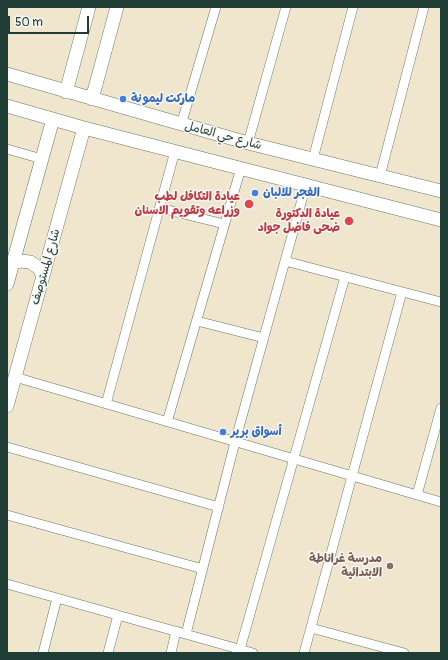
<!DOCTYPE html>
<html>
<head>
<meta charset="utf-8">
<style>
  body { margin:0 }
  #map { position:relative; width:448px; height:660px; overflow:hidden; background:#efe6cd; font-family:Pangolin,sans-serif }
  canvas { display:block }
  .frame { position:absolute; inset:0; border:8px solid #1f3d34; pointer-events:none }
  .scale { position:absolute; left:8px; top:16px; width:81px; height:18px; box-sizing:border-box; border:2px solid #1f3d34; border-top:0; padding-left:5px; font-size:12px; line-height:14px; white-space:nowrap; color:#1f3d34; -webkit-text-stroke:3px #f6f6f2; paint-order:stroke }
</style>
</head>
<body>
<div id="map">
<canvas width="448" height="660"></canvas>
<div class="frame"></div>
<div class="scale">50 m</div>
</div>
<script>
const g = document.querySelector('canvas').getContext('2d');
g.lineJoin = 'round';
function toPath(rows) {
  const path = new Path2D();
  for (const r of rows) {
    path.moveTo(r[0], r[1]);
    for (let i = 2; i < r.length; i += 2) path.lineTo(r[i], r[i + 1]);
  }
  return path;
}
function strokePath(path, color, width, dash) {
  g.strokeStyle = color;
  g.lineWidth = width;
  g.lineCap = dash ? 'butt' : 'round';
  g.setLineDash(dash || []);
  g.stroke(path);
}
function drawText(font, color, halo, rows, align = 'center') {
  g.font = font + ' Pangolin,"Playpen Sans Arabic",sans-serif';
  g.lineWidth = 3;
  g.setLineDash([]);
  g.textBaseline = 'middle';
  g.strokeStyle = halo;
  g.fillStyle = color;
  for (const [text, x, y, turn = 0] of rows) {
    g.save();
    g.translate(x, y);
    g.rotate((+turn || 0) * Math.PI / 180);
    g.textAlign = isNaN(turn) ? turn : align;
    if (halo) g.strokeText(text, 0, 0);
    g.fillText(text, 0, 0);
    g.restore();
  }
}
const street = toPath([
  [181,125,216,7],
  [248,143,286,7],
  [7,149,42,159],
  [313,159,353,7],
  [380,176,424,7],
  [160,208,224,224],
  [285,261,441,302],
  [197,321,264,338],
  [15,377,441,502],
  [106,404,175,151],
  [167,422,241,168],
  [7,447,219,507],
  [417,495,441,408],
  [7,515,203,569],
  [7,584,253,653],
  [311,628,404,653],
  [186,634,235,442,306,185],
  [43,653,57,598],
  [108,653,118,615],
  [171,653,176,631],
  [239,653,345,277],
  [304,653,402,292]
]);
const secondary = toPath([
  [7,74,248,143,441,191],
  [66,92,89,7],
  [92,99,117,7],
  [7,106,84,128,441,220],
  [13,263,20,261,30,262,39,268,43,276],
  [7,284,53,119],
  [7,406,84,128]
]);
const markers = [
  [123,99,4,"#3f7fe0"],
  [255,193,4,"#3f7fe0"],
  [249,204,5,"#e0444e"],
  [349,221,5,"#e0444e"],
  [223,432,4,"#3f7fe0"],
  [390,566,4,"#8d6e63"]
];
const shopNames = [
  ["ماركت ليمونة",131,99],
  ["الفجر للالبان",263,193],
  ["أسواق برير",231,432]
];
const streetNames = [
  ["شارع حي العامل",223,136,15],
  ["شارع المستوصف",46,267,-74]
];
const healthNames = [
  ["عيادة التكافل لطب",240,197],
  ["وزراعه وتقويم الاسنان",240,211],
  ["عيادة الدكتورة",340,214],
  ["ضحى فاضل جواد",340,228]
];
const educationNames = [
  ["مدرسة غراناطة",382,559],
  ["الابتدائية",382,573]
];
strokePath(street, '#68786a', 10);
strokePath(secondary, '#68786a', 14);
strokePath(street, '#fff', 9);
strokePath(secondary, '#fff', 13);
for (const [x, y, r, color] of markers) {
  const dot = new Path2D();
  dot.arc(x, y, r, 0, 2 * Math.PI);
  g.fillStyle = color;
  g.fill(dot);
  strokePath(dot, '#f6f6f2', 1.5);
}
drawText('bold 12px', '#366cbe', '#f6f6f2', shopNames, 'left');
drawText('12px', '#1f3d34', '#f6f6f2', streetNames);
drawText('bold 12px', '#be3a42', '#f6f6f2', healthNames, 'right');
drawText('bold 12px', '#785e54', '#f6f6f2', educationNames, 'right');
</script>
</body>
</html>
